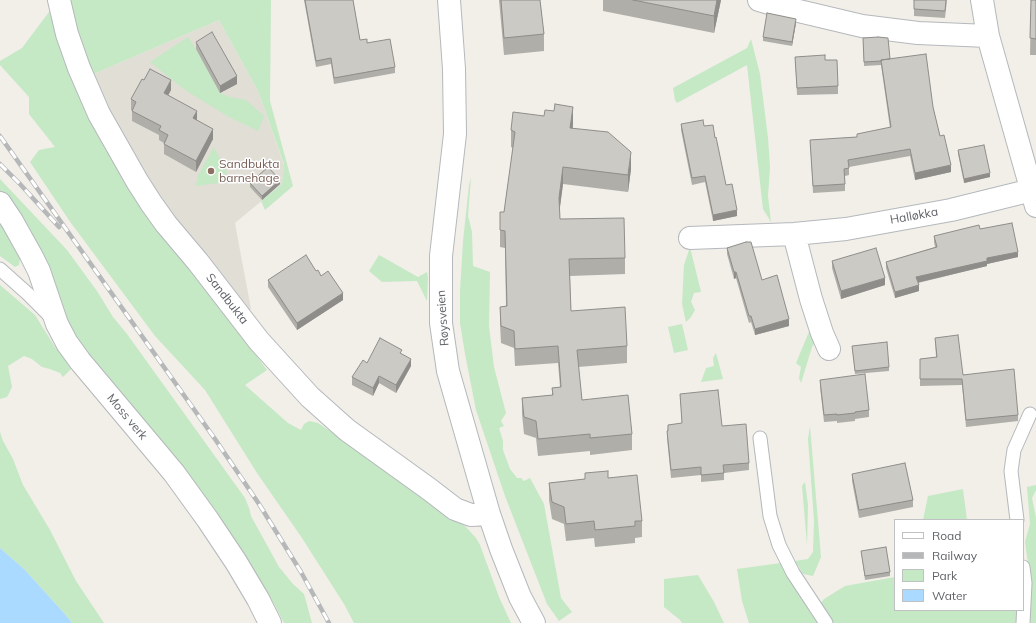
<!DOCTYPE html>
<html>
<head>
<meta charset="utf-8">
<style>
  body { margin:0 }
  #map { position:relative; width:1036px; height:623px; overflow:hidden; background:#f1efe8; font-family:Mulish,sans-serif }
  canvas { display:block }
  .legend { position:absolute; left:894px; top:519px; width:130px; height:92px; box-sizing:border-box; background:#fff; border:1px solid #bfc1c3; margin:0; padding:5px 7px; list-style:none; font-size:12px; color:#5f6368 }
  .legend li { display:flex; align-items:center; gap:8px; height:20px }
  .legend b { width:20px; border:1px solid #bfc1c3 }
</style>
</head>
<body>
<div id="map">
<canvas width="1036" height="623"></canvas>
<ul class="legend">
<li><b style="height:5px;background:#fff"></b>Road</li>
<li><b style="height:5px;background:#b6b7b8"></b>Railway</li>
<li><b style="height:11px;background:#c5e8c5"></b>Park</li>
<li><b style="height:11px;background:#aadaff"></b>Water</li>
</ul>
</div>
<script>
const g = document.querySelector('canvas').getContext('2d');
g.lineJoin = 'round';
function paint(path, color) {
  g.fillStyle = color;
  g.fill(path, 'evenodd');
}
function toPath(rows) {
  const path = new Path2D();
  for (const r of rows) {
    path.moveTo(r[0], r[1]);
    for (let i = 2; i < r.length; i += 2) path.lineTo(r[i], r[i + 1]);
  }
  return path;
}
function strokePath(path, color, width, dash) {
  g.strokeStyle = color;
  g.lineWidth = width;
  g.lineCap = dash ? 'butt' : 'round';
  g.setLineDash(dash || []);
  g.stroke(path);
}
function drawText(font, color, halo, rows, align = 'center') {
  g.font = font + ' Mulish,sans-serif';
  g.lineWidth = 3;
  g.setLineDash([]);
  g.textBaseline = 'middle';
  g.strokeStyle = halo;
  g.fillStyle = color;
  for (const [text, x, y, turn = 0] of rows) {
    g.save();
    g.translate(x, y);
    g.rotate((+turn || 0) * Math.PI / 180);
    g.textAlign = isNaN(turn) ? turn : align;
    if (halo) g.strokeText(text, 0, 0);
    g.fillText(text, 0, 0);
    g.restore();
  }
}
const education = toPath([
  [219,20,258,91,284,165,282,184,235,223,239,245,251,309,247,312,143,177,89,76]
]);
const green = toPath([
  [65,0,271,0,270,101,293,186,265,210,261,201,282,184,284,164,258,91,219,20,89,76],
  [52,8,62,50,229,318,267,370,245,385,288,423,301,430,304,424,309,421,318,423,330,431,356,444,437,502,466,527,476,538,480,545,499,597,511,623,354,623,344,604,302,538,257,473,205,390,155,336,71,223,30,162,39,150,55,147,29,114,29,97,0,65,0,61,22,48],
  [188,37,196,49,220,93,230,97,246,100,264,116,258,131,229,117,185,90,150,62],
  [751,39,760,74,768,138,770,167,768,196,771,222,763,209,747,65,677,103,675,100,673,88,747,48],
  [214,147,227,173,225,177,226,182,196,186,196,183,198,180,197,177],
  [471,178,468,216,472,232,473,266,490,272,489,326,494,367,506,413,501,421,504,426,499,428,503,441,503,450,510,469,517,478,521,478,524,481,530,478,544,504,561,598,572,612,559,621,547,604,505,496,476,410,465,354,460,323,460,291,463,241,469,185],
  [0,179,67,250,97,291,113,317,127,334,245,498,249,508,251,516,279,567,293,584,304,594,312,623,284,623,273,602,242,556,154,434,125,397,81,350,14,211,0,191],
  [0,217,16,244,20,259,19,265,15,267,0,256],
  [690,247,701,292,694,293,691,302,695,310,691,317,686,322,682,304,684,265],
  [379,255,418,277,427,272,428,277,427,301,417,281,382,282,369,271],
  [0,285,35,315,55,347,73,367,63,377,60,373,50,369,42,367,32,359,24,356,8,366,12,387,7,397,0,399],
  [682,324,688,350,674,353,668,327],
  [811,327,817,338,812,347,801,383,799,378,801,367,796,363],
  [716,353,723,379,701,382,706,368,714,366,713,358],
  [810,426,821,557,813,576,803,574,795,561,808,559,813,552,814,520,808,439],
  [0,432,3,441,13,459,23,485,50,530,76,581,104,623,72,623,64,613,24,569,0,548],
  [805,482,808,505,807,545,802,486],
  [1036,485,1036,490,1032,498,1036,518,1036,623,1029,623,1029,570,1025,542,1030,524,1027,487],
  [963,489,967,520,923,520,928,496],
  [781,563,813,616,818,623,749,623,742,601,737,569],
  [698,575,714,602,724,623,682,623,680,620,664,607,664,579],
  [895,577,895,610,1020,610,1018,623,833,623,821,603,824,599,845,586]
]);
const water = toPath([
  [0,548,24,569,64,613,72,623,0,623]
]);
const lane = toPath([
  [0,269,28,294,51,317],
  [760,438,770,516,779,545,793,573,826,623],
  [1017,520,1011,471,1014,450,1030,414],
  [1023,567,1025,583,1023,623]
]);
const street = toPath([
  [59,0,67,34,79,68,99,114,137,181,151,203,166,224,198,262,259,341,310,397,347,430,429,489,455,509,471,515,489,514],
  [449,0,454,69,455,134,441,256,441,323,448,371,489,514,501,549,520,597,534,623],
  [759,0,782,7,862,26,918,33,988,36],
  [982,0,988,36,1036,206],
  [0,203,12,221,31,255,39,271,57,324,67,343,80,361,174,473,208,520,236,562,258,599,270,623],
  [794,234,811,299,822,333,829,349],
  [690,238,794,234,846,229,951,210,1032,190]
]);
const rail = toPath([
  [0,136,215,439,259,504,301,572,329,623],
  [0,164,20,184,59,227]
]);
const wall = toPath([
  [304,0,353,0,360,40,367,43,395,67,395,73,334,84,331,64,316,67],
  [499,0,540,0,544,34,544,51,504,55],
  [603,0,721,0,714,33,603,11],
  [947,0,945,18,914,16,914,9],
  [1031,0,1036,0,1036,55,1030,55],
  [796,23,792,46,763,41,763,37],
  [196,42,237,84,220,93,196,49],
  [863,42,890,59,933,107,940,136,951,172,915,180,910,156,849,167,849,175,845,176,845,191,813,193,810,140,857,137,857,134,890,128,881,65,864,66],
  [795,57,825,60,838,86,838,94,797,95],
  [171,90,168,95,197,120,213,139,196,172,164,154,164,143,159,140,159,135,132,121,132,110,131,110,131,99],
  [554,111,573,124,573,128,631,169,628,192,563,184,559,213,560,219,625,258,625,274,570,276,571,311,627,346,627,363,578,367,582,400,632,434,632,450,590,455,590,451,538,456,536,438,524,434,522,414,522,398,552,395,552,388,560,387,558,363,515,366,514,348,501,343,500,324,500,307,506,306,505,248,500,247,500,212,504,212,513,148,511,147,511,130,544,116],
  [681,124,704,126,737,216,713,221,705,182,692,185,681,130],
  [958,150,990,177,964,183,958,154],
  [250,183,280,184,262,200,250,187],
  [980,229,1018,257,987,264,987,266,918,283,919,291,895,298,886,268,886,262,935,247,934,242,934,236],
  [727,248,762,280,789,326,755,335,751,322,749,323,736,278,734,279,727,254],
  [832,261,885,285,841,299,832,268],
  [316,271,321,276,343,300,297,330,268,287,268,280],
  [935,338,963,375,1018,415,1018,421,966,427,962,385,920,386,920,359,936,357],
  [852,346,889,367,889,371,855,374],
  [402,354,411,366,396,393,379,383,373,396,352,385,352,377,367,363],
  [820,380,869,410,869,417,855,419,855,421,837,423,837,421,824,422,820,387],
  [680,394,722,426,749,463,749,470,724,473,724,480,701,482,701,475,671,478,667,438,668,425,682,423],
  [585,473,608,478,642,521,642,537,635,538,635,543,595,547,594,538,566,541,564,524,552,519,549,500,549,483,585,479],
  [852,474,913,500,913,507,859,518,852,481],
  [861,551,890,572,890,576,865,580]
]);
const shadedWall = toPath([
  [717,0,721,0,714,33,714,16],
  [796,19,796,23,792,46,792,42],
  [237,76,237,84,220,93,220,86],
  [171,80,171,90,164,103,164,93],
  [573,107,573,124,570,145,570,128],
  [197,111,197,121,193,118],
  [213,129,213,139,196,172,196,161],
  [631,152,631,169,628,192,628,175],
  [951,165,951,172,915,180,915,173],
  [563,167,563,184,559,215,559,198],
  [990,173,990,177,964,183,964,179],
  [280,180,280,184,262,200,262,196],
  [737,210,737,216,713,221,713,215],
  [1018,252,1018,257,987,264,987,266,916,283,916,277,987,258],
  [734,272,736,272,736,278,734,279],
  [885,278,885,285,841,299,841,291],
  [919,285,919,291,895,298,895,292],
  [343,293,343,300,297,330,297,323],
  [789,319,789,326,755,335,755,329],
  [411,359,411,366,396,393,396,385],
  [379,376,379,383,373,396,373,388]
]);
const building = toPath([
  [305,0,353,0,360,40,367,39,367,43,390,39,395,67,334,78,331,58,316,61,305,0],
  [501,0,540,0,544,34,504,38,501,0],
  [633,0,717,0,714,16,633,0],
  [914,0,946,0,945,11,914,9,914,0],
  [1031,0,1036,0,1036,39,1030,38,1031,0],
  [767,13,796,19,792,42,763,37,767,13],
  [212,32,237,76,220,86,196,42,212,32],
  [878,37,888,38,890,59,881,60,881,61,864,62,863,38,878,37],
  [926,54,933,107,940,136,944,135,951,165,915,173,910,149,848,160,849,168,844,169,845,184,813,186,810,140,857,137,857,134,891,127,881,60,926,54],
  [825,55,825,60,837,60,838,86,797,88,795,57,825,55],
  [150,69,171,80,164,93,197,111,193,118,213,129,196,161,164,144,168,135,159,130,161,126,132,111,136,102,131,99,142,79,144,80,150,69],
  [555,104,573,107,570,128,608,132,631,152,628,175,563,167,559,198,560,219,624,218,625,258,569,259,571,311,625,307,627,346,577,350,582,400,628,395,632,434,590,438,590,434,538,439,536,421,524,417,522,398,553,395,552,388,561,387,558,346,515,349,514,331,501,326,500,307,507,306,505,231,500,230,500,212,504,212,515,132,511,130,513,112,544,116,545,110,554,111,555,104],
  [703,120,704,126,713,125,715,138,716,137,726,185,732,184,737,210,713,215,705,176,692,178,681,124,703,120],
  [984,145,990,173,964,179,958,150,984,145],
  [268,167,280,180,262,196,250,183,268,167],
  [1012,223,1018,252,987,258,987,261,916,277,919,285,895,292,886,262,937,247,934,236,979,225,980,229,1012,223],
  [746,242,751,242,762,280,777,275,789,319,755,329,751,316,749,316,736,272,734,272,727,248,746,242],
  [876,248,885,278,841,291,832,261,876,248],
  [306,255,316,271,318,270,321,276,328,271,343,293,297,323,268,280,306,255],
  [958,335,963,375,1014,369,1018,415,966,420,962,379,920,379,920,359,937,357,935,338,958,335],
  [380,338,402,350,400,353,411,359,396,385,379,376,373,388,352,377,363,360,367,363,380,338],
  [887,342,889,367,855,371,852,346,887,342],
  [865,374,869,410,855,412,855,413,837,415,837,414,824,415,820,380,865,374],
  [718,390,722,426,746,424,749,463,723,465,724,473,701,475,701,467,671,470,667,431,668,431,668,425,682,423,680,394,718,390],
  [905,463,913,500,859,510,852,474,905,463],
  [608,471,608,478,637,475,642,521,635,521,635,526,595,530,594,521,566,524,564,507,552,502,549,483,585,479,585,473,608,471],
  [886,547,890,572,865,576,861,551,886,547]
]);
const markers = [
  [211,171,4,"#8d6e63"]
];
const educationNames = [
  ["Sandbukta",219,164],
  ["barnehage",219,178]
];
const streetNames = [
  ["Halløkka",914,216,-10],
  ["Sandbukta",227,299,52],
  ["Røysveien",443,318,-94],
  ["Moss verk",127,417,50]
];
paint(education, '#e1ded6');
paint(green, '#c5e8c5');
paint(water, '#aadaff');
strokePath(lane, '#b5b8bc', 15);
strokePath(street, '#b5b8bc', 24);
strokePath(lane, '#fff', 13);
strokePath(street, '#fff', 22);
strokePath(rail, '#b6b7b8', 4.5);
strokePath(rail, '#fff', 3, [9]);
paint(wall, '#afaea9');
paint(shadedWall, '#8f8d8a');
paint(building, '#cccac5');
strokePath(building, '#8f8d8a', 1);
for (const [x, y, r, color] of markers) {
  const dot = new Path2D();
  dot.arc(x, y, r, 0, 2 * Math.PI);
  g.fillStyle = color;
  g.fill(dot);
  strokePath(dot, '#fff', 1.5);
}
drawText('12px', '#785e54', '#fff', educationNames, 'left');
drawText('12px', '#5f6368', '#fff', streetNames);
</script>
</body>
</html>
